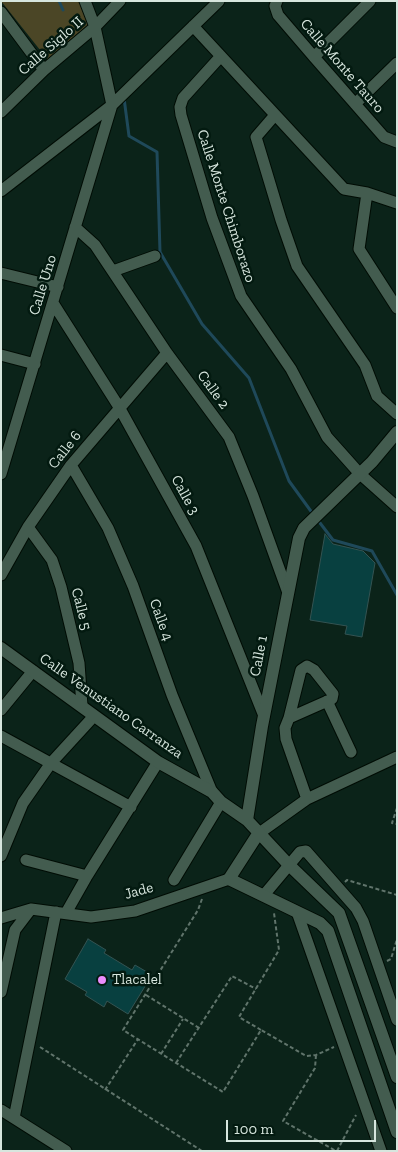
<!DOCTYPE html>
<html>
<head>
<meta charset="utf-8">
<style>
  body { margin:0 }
  #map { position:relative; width:398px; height:1152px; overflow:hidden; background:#0b2319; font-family:"Zilla Slab",serif }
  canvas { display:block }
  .frame { position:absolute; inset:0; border:2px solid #d7e6de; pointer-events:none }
  .scale { position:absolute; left:226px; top:1120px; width:150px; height:22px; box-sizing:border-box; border:2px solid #d7e6de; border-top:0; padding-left:6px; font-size:15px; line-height:18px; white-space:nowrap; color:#d7e6de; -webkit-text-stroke:4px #031a10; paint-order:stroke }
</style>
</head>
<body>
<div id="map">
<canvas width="398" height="1152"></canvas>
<div class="frame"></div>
<div class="scale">100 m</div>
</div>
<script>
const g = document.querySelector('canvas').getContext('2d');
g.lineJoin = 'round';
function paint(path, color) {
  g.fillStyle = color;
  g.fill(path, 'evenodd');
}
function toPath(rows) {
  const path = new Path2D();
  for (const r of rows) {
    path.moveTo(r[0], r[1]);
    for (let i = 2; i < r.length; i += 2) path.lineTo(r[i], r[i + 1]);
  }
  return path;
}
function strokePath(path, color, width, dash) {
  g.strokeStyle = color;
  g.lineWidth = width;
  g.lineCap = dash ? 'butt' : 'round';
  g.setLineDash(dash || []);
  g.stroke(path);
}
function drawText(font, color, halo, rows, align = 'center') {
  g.font = font + ' "Zilla Slab",serif';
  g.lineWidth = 5;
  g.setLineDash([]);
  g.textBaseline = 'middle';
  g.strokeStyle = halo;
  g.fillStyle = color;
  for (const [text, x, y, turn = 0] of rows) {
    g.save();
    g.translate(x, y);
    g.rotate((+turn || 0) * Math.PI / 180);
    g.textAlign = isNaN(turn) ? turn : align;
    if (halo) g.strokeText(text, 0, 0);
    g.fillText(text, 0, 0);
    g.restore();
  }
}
const green = toPath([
  [1,1,80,1,90,23,48,60]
]);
const stream = toPath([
  [59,1,63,10],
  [124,98,129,136,157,152,160,252,202,324,249,378,289,481,313,514],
  [317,519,333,540,372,551,397,595]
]);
const building = toPath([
  [325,534,333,544,363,551,375,563,362,637,345,634,347,626,310,620,325,534],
  [88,939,106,950,104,953,132,970,135,965,152,975,128,1014,107,1001,104,1007,85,995,87,992,65,979,88,939]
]);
const path = toPath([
  [397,808,392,823,397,824],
  [345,882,347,880,397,895],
  [202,899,198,910,123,1030,223,1092,261,1030,306,1056,316,1055,334,1047],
  [387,961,391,959,397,939],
  [146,995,199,1028],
  [261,1030,239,1017,279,950,274,913],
  [40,1047,202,1151],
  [161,1054,183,1019],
  [316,1055,315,1068,283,1121,336,1151],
  [176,1063,232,976,256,989],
  [105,1090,138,1039],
  [337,1151,356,1115]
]);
const street = toPath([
  [277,1,275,6,278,15,314,57,384,137,397,142],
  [1,12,44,70],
  [193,26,344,189,367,193,397,203],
  [221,56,183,98,180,107,181,115,212,218,241,296,291,369,327,437,360,474,397,507],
  [314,57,370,1],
  [355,104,397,63],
  [1,112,44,70,95,27,120,1],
  [275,115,256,137,281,220,297,266,365,365,377,396,397,414],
  [1,191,112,105,219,1],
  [367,193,359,249,397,308],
  [75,227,95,245,167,353,229,437,253,496,288,593],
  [113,271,155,256],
  [1,273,58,287],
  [53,303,119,407,196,546,264,716],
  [1,355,35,364],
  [71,465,108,528,133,586,172,695,212,792],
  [1,474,112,105,95,27,85,1],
  [28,527,52,560,61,587,79,663,82,706],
  [1,575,28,527,71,465,167,353],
  [327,701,351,752],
  [1,710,33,671],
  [289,718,301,670,307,666,314,670,333,694,332,699,289,718,285,728,286,739,307,799],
  [1,736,131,807],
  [258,834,307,799,397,757],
  [1,856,23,803,51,763,94,716],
  [26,860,87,876],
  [174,880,221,802],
  [264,895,300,852,306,851,356,908,363,921,397,1020],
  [297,912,381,1151],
  [66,913,87,876,158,762],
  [1,918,31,909,91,917,135,911,229,879],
  [1,992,15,930,31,909],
  [1,1110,66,1151],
  [14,1118,56,912]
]);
const secondary = toPath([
  [1,648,158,762,212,792,221,802,247,820,289,865,339,913,397,1077],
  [247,820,262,726,299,538,304,528,372,462,397,432],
  [258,834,229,879,320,923,328,931,397,1132]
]);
const markers = [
  [102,980,5,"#ea8dfd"]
];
const streetNames = [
  ["Calle Siglo II",51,46,-41],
  ["Calle Monte Tauro",342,66,49],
  ["Calle Monte Chimborazo",226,206,72],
  ["Calle Uno",43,285,-73],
  ["Calle 2",213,390,54],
  ["Calle 6",65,450,-52],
  ["Calle 3",185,495,61],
  ["Calle 5",81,609,76],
  ["Calle 4",161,620,70],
  ["Calle 1",259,656,-79],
  ["Calle Venustiano Carranza",111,706,35],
  ["Jade",139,891,-15]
];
const poiNames = [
  ["Tlacalel",112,980]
];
paint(green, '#4b4626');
strokePath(stream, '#1f495a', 3);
paint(building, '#084040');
strokePath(building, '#345352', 1);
strokePath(street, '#000c04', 13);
strokePath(secondary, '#000c04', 14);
strokePath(path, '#60746b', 2, [4, 2.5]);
strokePath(street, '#435c4f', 11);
strokePath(secondary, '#435c4f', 12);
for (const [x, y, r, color] of markers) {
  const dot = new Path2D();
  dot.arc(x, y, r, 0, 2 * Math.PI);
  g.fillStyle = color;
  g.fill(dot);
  strokePath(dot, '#031a10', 2);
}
drawText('15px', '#d7e6de', '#031a10', streetNames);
drawText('15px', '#d7e6de', '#031a10', poiNames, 'left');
</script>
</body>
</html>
